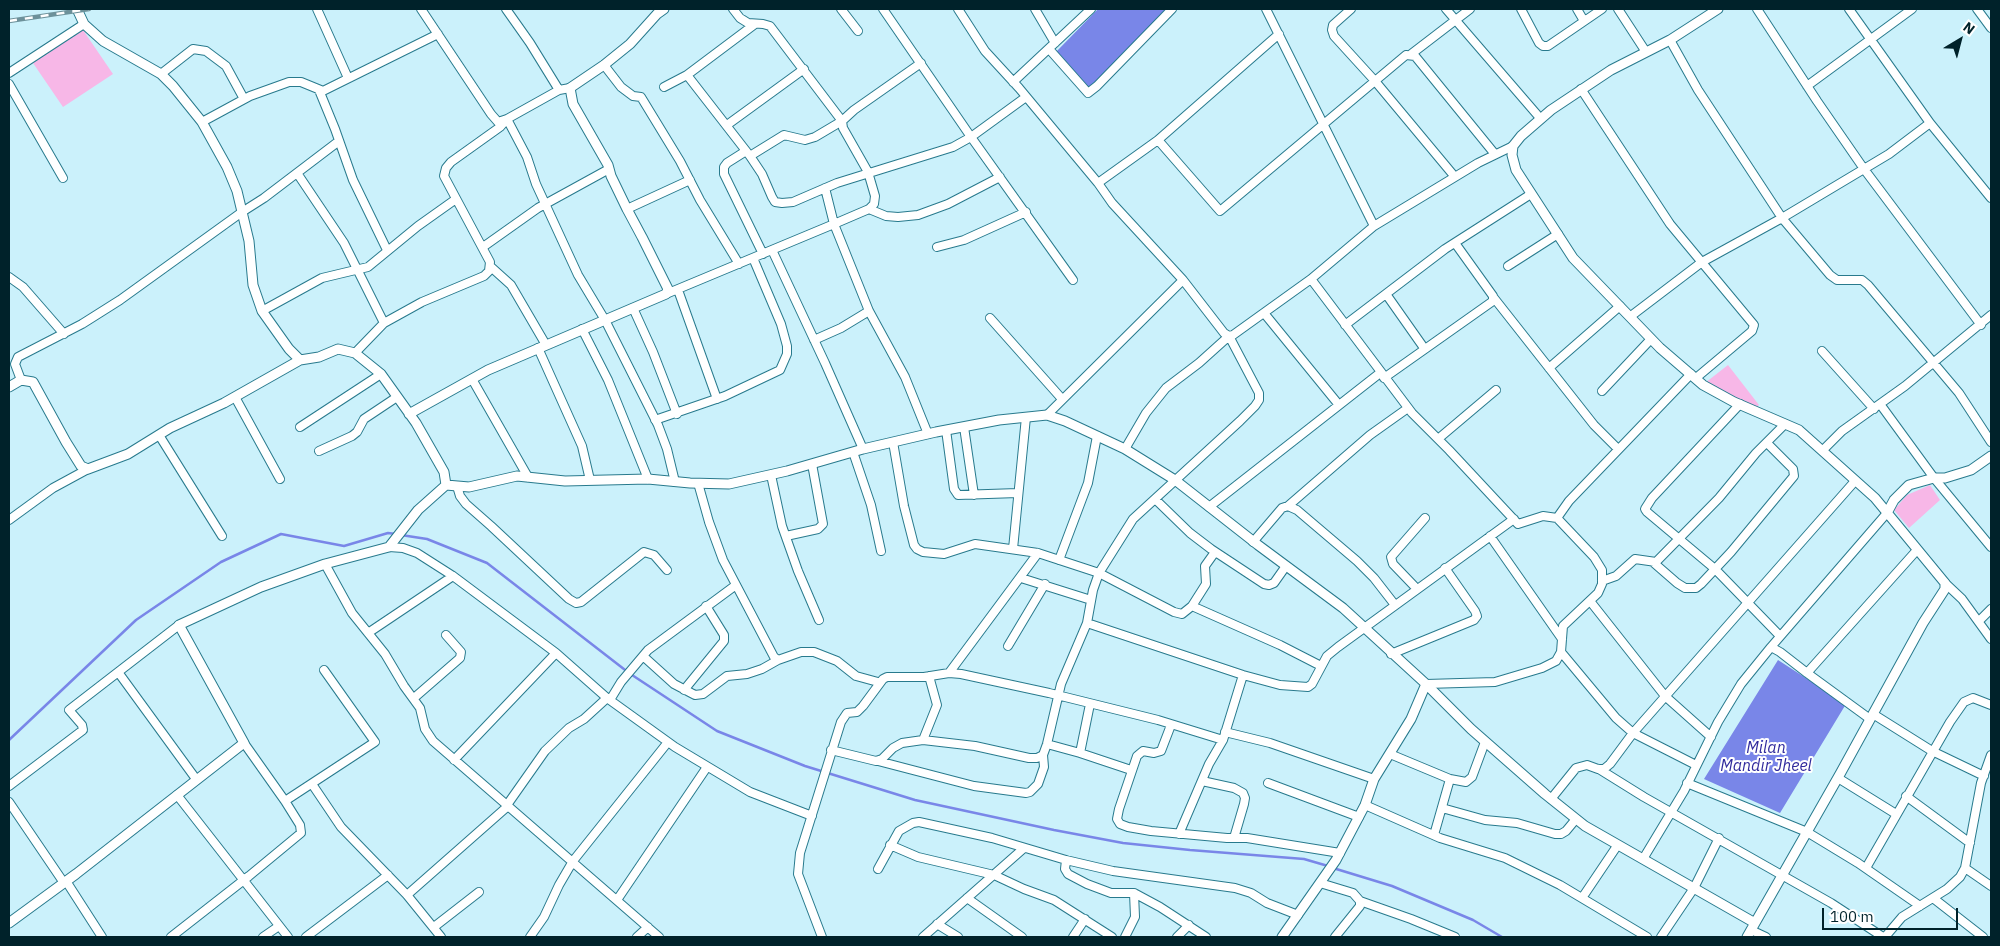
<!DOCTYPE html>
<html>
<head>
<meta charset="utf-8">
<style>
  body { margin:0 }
  #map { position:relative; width:2000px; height:946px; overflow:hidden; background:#cbf1fb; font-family:"IBM Plex Sans",sans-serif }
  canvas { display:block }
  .frame { position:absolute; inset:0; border:10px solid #00222a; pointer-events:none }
  .north { position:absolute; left:1935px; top:15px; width:50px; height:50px; -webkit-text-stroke:4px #fff; paint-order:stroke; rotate:37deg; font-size:14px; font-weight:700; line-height:20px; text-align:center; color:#00222a }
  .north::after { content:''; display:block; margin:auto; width:18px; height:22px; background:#00222a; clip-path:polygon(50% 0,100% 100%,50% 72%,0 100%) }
  .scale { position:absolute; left:1822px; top:908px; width:136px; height:22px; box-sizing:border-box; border:2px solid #00222a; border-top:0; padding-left:6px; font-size:15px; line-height:18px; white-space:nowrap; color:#00222a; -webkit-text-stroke:4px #fff; paint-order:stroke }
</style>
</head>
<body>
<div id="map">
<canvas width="2000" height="946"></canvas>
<div class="frame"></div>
<div class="north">N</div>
<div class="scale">100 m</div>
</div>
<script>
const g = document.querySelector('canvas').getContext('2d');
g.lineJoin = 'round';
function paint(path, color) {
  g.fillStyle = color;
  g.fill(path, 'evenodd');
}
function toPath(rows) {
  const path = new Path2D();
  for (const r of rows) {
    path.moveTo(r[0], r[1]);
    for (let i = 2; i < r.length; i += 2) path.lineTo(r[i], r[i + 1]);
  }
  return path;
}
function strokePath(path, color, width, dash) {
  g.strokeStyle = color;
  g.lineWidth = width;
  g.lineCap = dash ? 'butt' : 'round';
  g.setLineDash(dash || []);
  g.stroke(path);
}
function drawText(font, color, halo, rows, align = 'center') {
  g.font = font + ' "IBM Plex Sans",sans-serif';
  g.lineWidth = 4;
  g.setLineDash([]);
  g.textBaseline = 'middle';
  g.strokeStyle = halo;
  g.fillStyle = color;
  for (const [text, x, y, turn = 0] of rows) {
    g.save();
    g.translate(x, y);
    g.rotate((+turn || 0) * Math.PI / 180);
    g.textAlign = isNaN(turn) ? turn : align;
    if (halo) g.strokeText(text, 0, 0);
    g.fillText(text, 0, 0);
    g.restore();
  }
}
const green = toPath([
  [83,30,113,74,63,107,33,63],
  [1728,365,1759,405,1755,408,1705,383],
  [1930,485,1940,500,1909,528,1894,510,1907,495]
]);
const water = toPath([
  [1098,9,1168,9,1088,89,1055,53],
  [1778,660,1846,704,1780,813,1704,779]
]);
const stream = toPath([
  [401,535,427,539,487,563,629,673,717,731,805,766,915,800,1054,830,1123,843,1190,850,1304,859,1328,866],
  [9,740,136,620,221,562,281,534,344,546,388,533,396,534],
  [1333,868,1392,886,1473,920,1502,937]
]);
const minor = toPath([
  [317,9,348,78],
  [421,9,491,114,498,122,507,119,559,90,570,88],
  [506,9,530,43,559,90],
  [733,9,740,18,748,23,763,24,770,26,842,121,815,137,805,140,784,135,750,156],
  [841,9,858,31],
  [883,9,971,137,1073,280],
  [958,9,985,51,1019,88,1098,183,1112,203,1183,280,1224,333,1229,336,1233,335,1311,279,1412,413,1449,450,1518,524,1543,516,1557,518,1594,557,1602,570,1602,584,1598,593,1563,626,1561,652,1556,661,1542,668,1495,682,1426,684],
  [1035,9,1055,43],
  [1266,9,1374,226,1311,279],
  [1351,9,1333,25,1332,30,1334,36,1375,81,1455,177],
  [1446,9,1540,118],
  [1521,9,1539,43,1543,46,1548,46,1602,9],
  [1577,9,1584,21],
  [1618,9,1646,52],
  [1757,9,1817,101,1864,169,1981,325],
  [1849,9,1930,123,1991,198],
  [1977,9,1991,28],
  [1279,34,1158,140,1220,211,1406,55,1415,56,1494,153],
  [1670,40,1698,90,1782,218,1830,275,1837,280,1862,280,1868,285,1959,393,1991,442],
  [1049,49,1088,93,1097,86,1172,9],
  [1410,55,1470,9],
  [921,63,854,110,842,121,843,128,868,172,875,196,874,204,869,209,834,224,869,311,905,377,928,434],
  [604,65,621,87,633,96,641,97,680,161,700,200,739,264],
  [9,73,84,24],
  [161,74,193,49,206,51,226,66,244,99],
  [687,75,750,156,762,174,772,197,775,202,782,203,793,202,837,183,953,147,971,137,1026,97],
  [1013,82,1091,9],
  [9,84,63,178],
  [1807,86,1912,9],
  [664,87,687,75,755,24],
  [1581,89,1670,224,1754,325,1752,331,1696,378],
  [319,90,335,129,353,180,387,250],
  [202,122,250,96,289,82,301,82,323,91,438,34],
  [727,125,804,69],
  [746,151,727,163,724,167,724,174,763,254],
  [297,173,344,243,384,323],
  [1098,183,1158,140],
  [627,209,690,180],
  [869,209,886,216,898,217,918,215,948,204,1000,177],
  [1374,226,1478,163,1513,146],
  [483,247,538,208,609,169],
  [937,247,964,240,1026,212],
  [772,250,825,363,863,449],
  [1508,266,1558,234],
  [491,267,511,285,546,345],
  [9,277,23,287,64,334],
  [678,290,717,399],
  [666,294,834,224,825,188],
  [1386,294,1424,348],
  [1494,298,1594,425,1618,449],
  [633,308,653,352,677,414],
  [262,311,322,278,368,267,418,226,456,199],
  [1264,313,1339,405],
  [1631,316,1702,262,1782,218,1889,154,1930,123],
  [990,318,1062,399],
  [1345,325,1445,249,1531,194],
  [582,329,608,380,648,479],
  [814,340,841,328,869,311],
  [538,348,582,446,590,480],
  [1822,351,1874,409],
  [355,353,384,323,422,302,484,276,489,271,490,262,444,176,446,168,451,162,500,127,507,119,527,157,536,184,578,275,605,320,658,425,667,449,675,482],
  [1549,368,1620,306],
  [1384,378,1493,301,1493,296,1455,243],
  [472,379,528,477],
  [21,380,15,364,18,357,82,324,120,300,242,212,264,198,339,141],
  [1602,391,1651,339],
  [235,397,280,479],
  [1740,404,1652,498,1645,509,1647,512,1715,569,1780,636],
  [1880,404,1934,478,1991,547],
  [1047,415,1183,280],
  [655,420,725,396,780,370,787,354,787,346,781,324,753,258],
  [300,427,381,374],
  [964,427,974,495],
  [946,430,954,489,958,495,1018,493],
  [159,435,222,536],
  [1438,439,1496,390],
  [893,442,904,506,914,545,917,549,923,552,944,554,975,544,1038,553,1099,573,1174,612,1182,614,1192,606,1206,584,1205,566,1215,552],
  [1823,450,1842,431,1905,386,1991,315],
  [319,451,352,436,357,432,364,419,397,397],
  [853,452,871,505,881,551],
  [771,475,782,526,798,571,819,620],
  [698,483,709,522,723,560,774,657,778,660,801,652,814,652,837,661,856,676,878,682],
  [457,486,460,496,466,504,491,526,569,599,576,603,581,602,644,552,654,555,667,570],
  [1155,499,1190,533,1211,549,1264,584,1269,585,1274,583,1286,566],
  [1288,506,1370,435,1408,408],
  [1209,507,1380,373],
  [1557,518,1569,501,1691,374],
  [9,520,53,488,88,469],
  [786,536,818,529,823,524,812,464],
  [1490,536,1562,639],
  [1253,542,1282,508,1288,506,1297,510,1357,561,1374,578,1395,605],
  [389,547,403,548,417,553,453,576,556,653,607,698,675,747,750,792,812,816],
  [1013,549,1026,417],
  [1059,560,1088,483,1097,436],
  [1654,563,1677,583,1685,588,1696,588,1701,584,1731,552,1794,476,1793,469,1767,443],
  [325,564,352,613,385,654,404,686,420,708,425,729,433,741,659,937],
  [1021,578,1091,600],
  [1602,581,1616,576,1635,559,1656,562,1719,498,1756,453,1785,424],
  [1945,583,1962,599,1991,639],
  [1417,589,1393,564,1391,557,1425,518],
  [1590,601,1665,696,1711,737],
  [1192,606,1280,645,1321,666],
  [1979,621,1991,609],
  [1087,623,1243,675,1280,685,1308,687,1312,684,1327,656,1338,647,1514,519],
  [368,633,453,576],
  [1008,646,1045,584],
  [1771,647,1887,513],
  [1561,652,1616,718,1633,733,1696,765],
  [1391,654,1474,620,1477,616,1475,611,1445,568],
  [643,656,674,684,695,695,703,694,727,676,747,674,762,669,778,660],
  [118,672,196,779],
  [949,673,1038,553],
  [1807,673,1870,719],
  [684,690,724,641,724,635,706,606],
  [414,698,460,658,461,652,446,635],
  [610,700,621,682,648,650,736,585],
  [1873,714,1932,751,1984,776],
  [1171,725,1161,751,1154,753,1143,751,1137,756,1119,809,1117,819,1120,824,1128,827,1151,831,1227,838,1247,838,1340,853],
  [1225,732,1270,743,1374,779],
  [923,740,937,705,929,676],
  [1047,744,1080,753,1131,770],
  [831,750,876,761,882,759,893,748,902,743,923,740,975,746,1029,758,1037,758,1043,755,1047,744,1061,684,1087,623,1093,590,1099,573,1133,519,1240,421,1255,406,1259,400,1259,393,1229,336,1199,363,1166,388,1146,413,1125,449],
  [1080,753,1090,704],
  [1390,754,1450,779,1466,782,1472,777,1485,742],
  [454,760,556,653],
  [878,761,974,786,1026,793,1030,792,1038,784,1044,767,1043,755],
  [1599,769,1644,797,1831,903,1883,937],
  [1838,778,1896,814],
  [1202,781,1234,788,1243,793,1245,798,1244,804,1234,838],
  [1268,783,1359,817],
  [1687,783,1807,832,1858,863,1920,906],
  [312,784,341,827,407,895,441,937],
  [9,786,83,730,82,725,69,710,179,625],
  [177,795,288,937],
  [1906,796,1970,843],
  [1551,799,1576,768,1587,765,1598,769,1604,769,1610,764,1633,733,1855,481],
  [285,801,375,742,324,670],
  [9,802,64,883],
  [507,805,545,751,569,728,584,719,607,698],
  [1365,805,1440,838,1505,858,1560,885,1647,937],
  [1442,808,1485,820,1517,823,1555,834,1561,834,1566,831,1576,819],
  [1179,834,1209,764,1223,740,1243,675],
  [1434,835,1450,779],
  [890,845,918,857,994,875,1024,889,1054,900,1112,937],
  [1643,859,1684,791,1718,722,1741,684,1771,647,1780,652,1807,673,1917,550],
  [1066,860,1065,869,1068,874,1087,884,1111,893,1134,893,1160,907,1206,937],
  [1866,868,1950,722,1964,702,1973,698,1991,705],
  [1965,868,1991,886],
  [878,869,899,831,913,823,919,822,992,838,1066,860,1113,871,1235,888,1251,893,1267,903,1298,915],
  [66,881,102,937],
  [1320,883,1353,893,1360,901,1360,906,1335,937],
  [407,895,508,806],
  [967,898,1022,937],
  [1582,898,1617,846],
  [1933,898,1983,937],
  [617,900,707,767],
  [1360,901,1411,919,1455,937],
  [937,924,958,937],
  [434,927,479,892],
  [1751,930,1766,937],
  [171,937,249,876,301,833,300,825,285,801,244,743],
  [263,937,279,926],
  [306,937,388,875],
  [530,937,544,917,559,885,573,861,668,742],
  [637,937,648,927],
  [822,937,798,874,800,853,841,722,847,713,857,712,863,706,883,679,887,677,924,677,949,673,961,674,1049,693,1158,720,1223,740],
  [923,937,1024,848],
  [1073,937,1085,919],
  [1125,937,1135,917,1134,893],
  [1177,937,1189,925],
  [1661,937,1694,888,1719,838],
  [1885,937,1902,917,1947,889,1960,877,1965,868,1981,783,1991,755]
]);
const tertiary = toPath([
  [1718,9,1670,40,1611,70,1551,110,1521,136,1513,146,1512,155,1516,170,1573,258,1660,348,1703,385,1734,402,1799,430,1875,498,1945,583,1945,589,1923,623,1840,774,1747,937],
  [9,387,21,380,33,382,66,442,81,466,88,469,128,454,170,428,224,403,300,360],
  [409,414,488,370,666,294,668,289,642,237,627,209,611,176,608,165,573,104,570,88,604,65,630,44,657,14,664,9],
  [446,485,469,487,517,476,565,481,648,479,690,483,729,484,787,471,863,449,936,432,999,420,1047,415,1065,421,1125,449,1175,480,1258,545,1343,608,1426,684,1471,729,1545,794,1585,826,1755,923],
  [1887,513,1894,500,1909,485,1934,478,1945,478,1971,470,1991,456],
  [9,923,76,874,244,743,179,625,261,587,325,564,389,547,418,510,446,485,444,472,416,423,381,374,355,353,338,349,319,357,300,360,289,349,262,311,253,285,249,241,237,191,227,167,202,122,173,86,161,74,103,41,84,24,77,9],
  [1282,937,1336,860,1365,805,1374,779,1411,719,1426,684]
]);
const rail = toPath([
  [9,21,89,9]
]);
const waterNames = [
  ["Milan",1766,748],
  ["Mandir Jheel",1766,766]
];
paint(green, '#f7b7e7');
paint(water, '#7986e8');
strokePath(stream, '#7986e8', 2.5);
strokePath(minor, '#287a8d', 10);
strokePath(tertiary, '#287a8d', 11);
strokePath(minor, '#fff', 8);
strokePath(tertiary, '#fff', 9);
strokePath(rail, '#6d919a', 4.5);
strokePath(rail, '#fff', 2.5, [8]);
drawText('italic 16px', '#312b9d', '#fff', waterNames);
</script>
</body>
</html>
